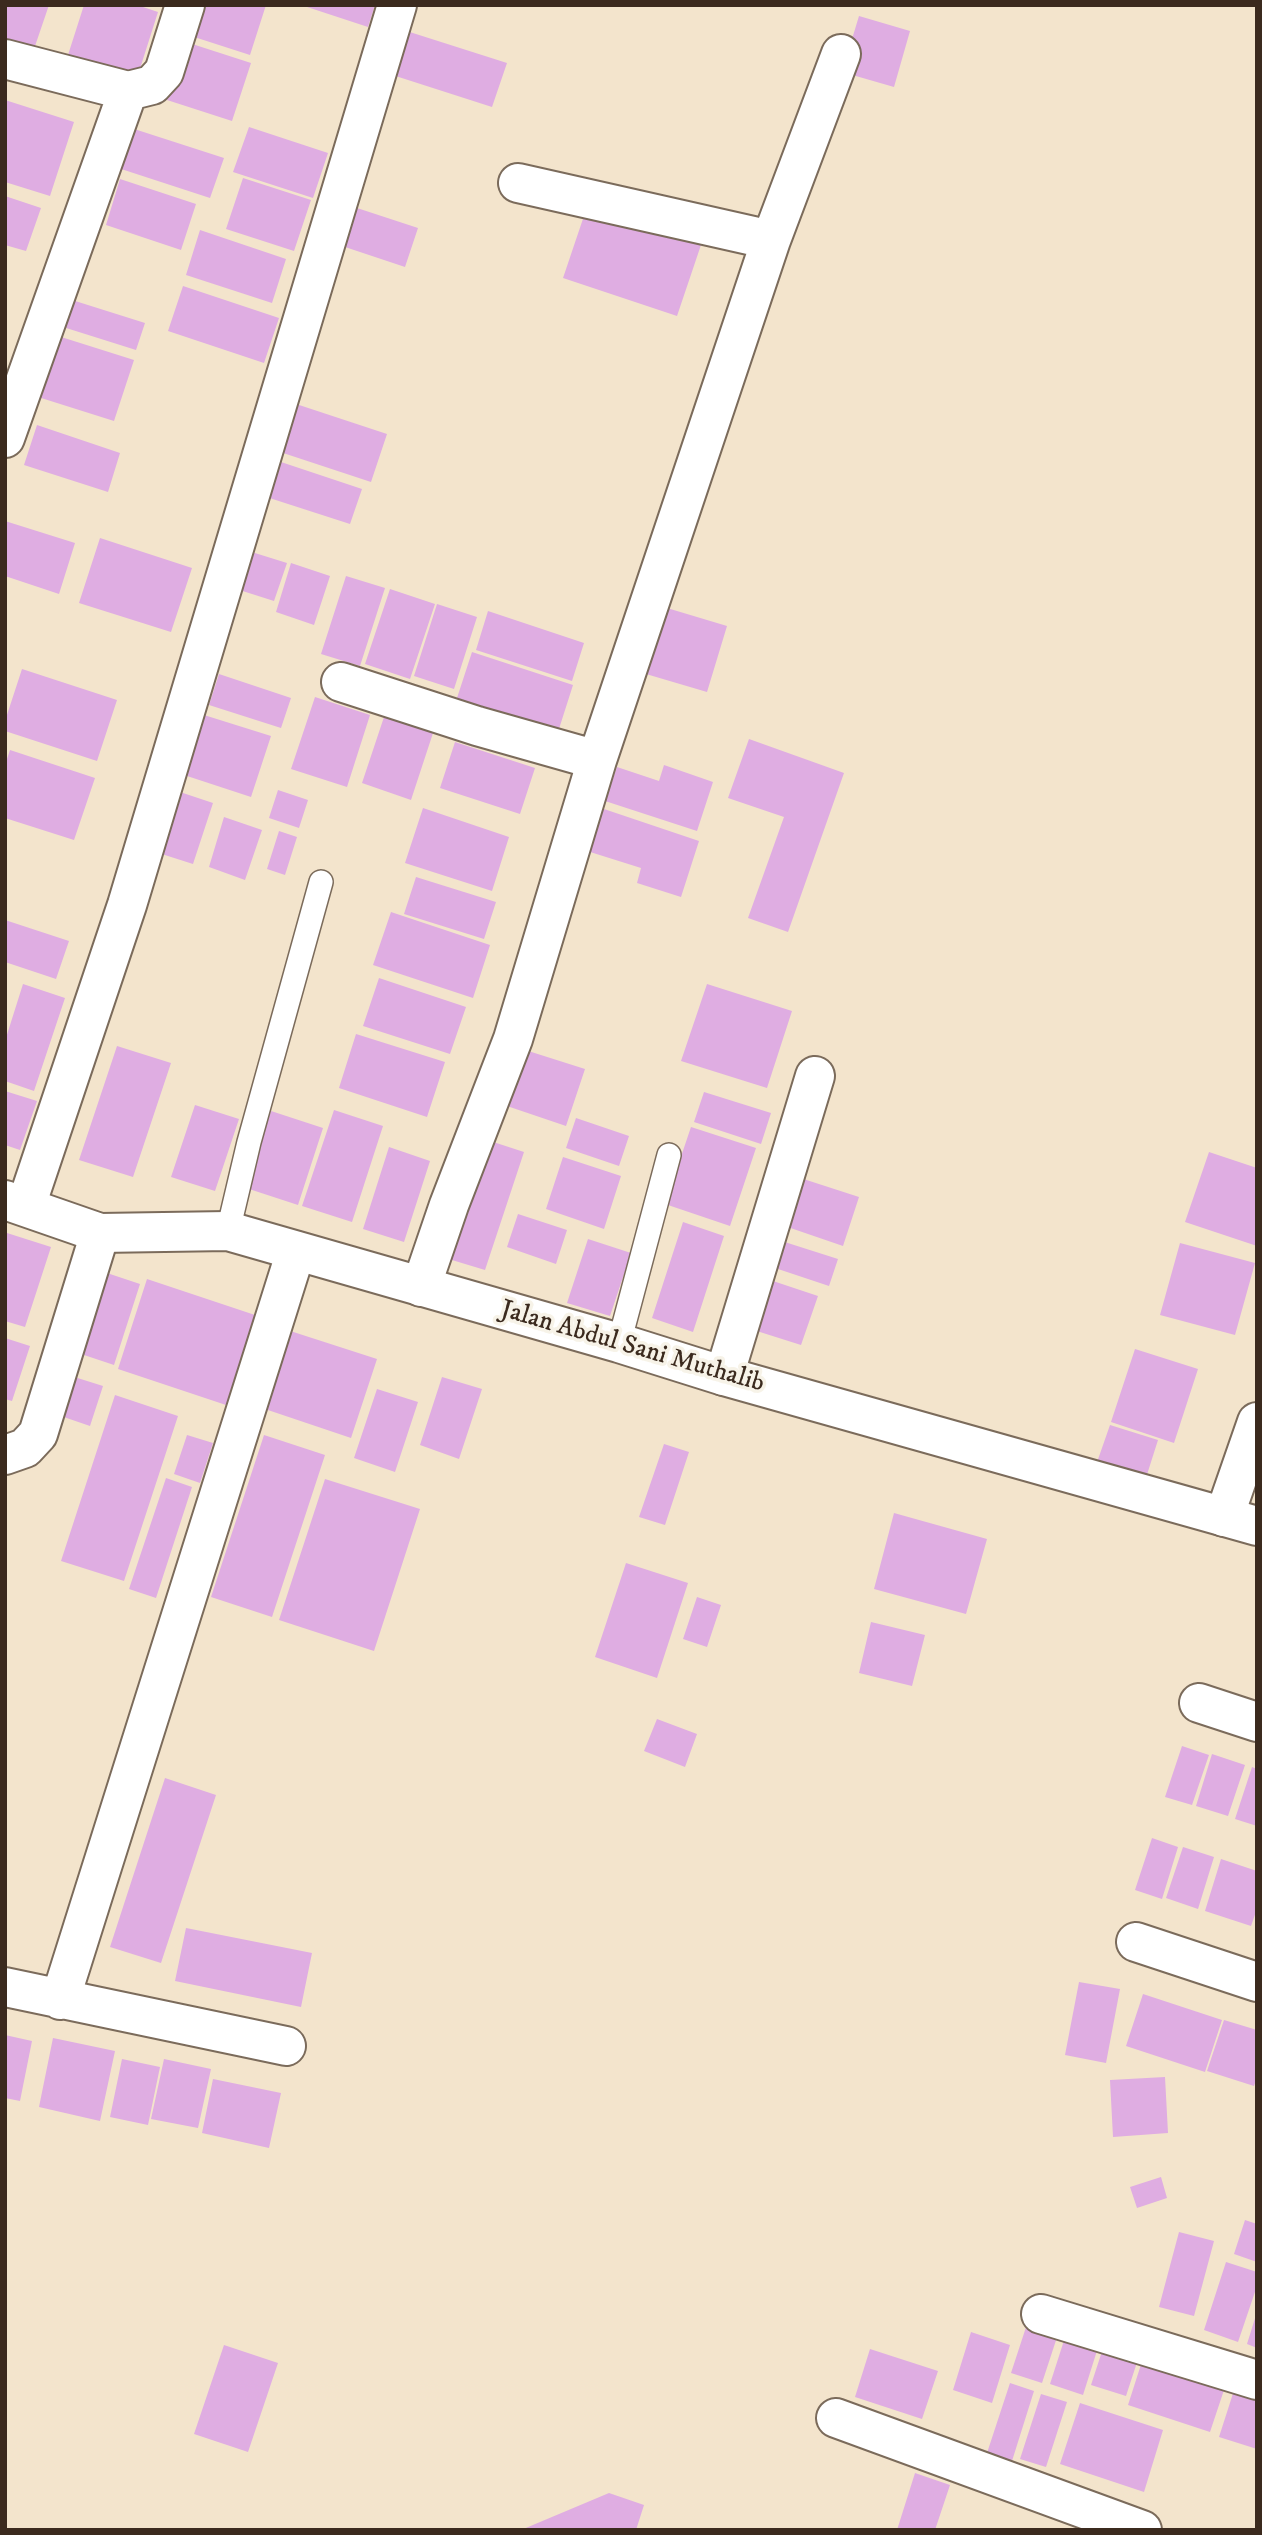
<!DOCTYPE html>
<html>
<head>
<meta charset="utf-8">
<style>
  body { margin:0 }
  #map { position:relative; width:1262px; height:2535px; overflow:hidden; background:#f3e4cc; font-family:"IM FELL DW Pica",serif }
  canvas { display:block }
  .frame { position:absolute; inset:0; border:7px solid #3b2a1e; pointer-events:none }
</style>
</head>
<body>
<div id="map">
<canvas width="1262" height="2535"></canvas>
<div class="frame"></div>
</div>
<script>
const g = document.querySelector('canvas').getContext('2d');
g.lineJoin = 'round';
function paint(path, color) {
  g.fillStyle = color;
  g.fill(path, 'evenodd');
}
function toPath(rows) {
  const path = new Path2D();
  for (const r of rows) {
    path.moveTo(r[0], r[1]);
    for (let i = 2; i < r.length; i += 2) path.lineTo(r[i], r[i + 1]);
  }
  return path;
}
function strokePath(path, color, width, dash) {
  g.strokeStyle = color;
  g.lineWidth = width;
  g.lineCap = dash ? 'butt' : 'round';
  g.setLineDash(dash || []);
  g.stroke(path);
}
function drawText(font, color, halo, rows, align = 'center') {
  g.font = font + ' "IM FELL DW Pica",serif';
  g.lineWidth = 7;
  g.setLineDash([]);
  g.textBaseline = 'middle';
  g.strokeStyle = halo;
  g.fillStyle = color;
  for (const [text, x, y, turn = 0] of rows) {
    g.save();
    g.translate(x, y);
    g.rotate((+turn || 0) * Math.PI / 180);
    g.textAlign = isNaN(turn) ? turn : align;
    if (halo) g.strokeText(text, 0, 0);
    g.fillText(text, 0, 0);
    g.restore();
  }
}
const building = toPath([
  [5,5,49,5,34,49,5,40],
  [84,5,137,5,158,12,137,78,68,55],
  [198,5,266,5,250,55,188,35],
  [301,5,375,5,368,27],
  [859,16,910,31,894,87,842,72],
  [394,27,507,63,492,107,380,71],
  [186,42,251,63,232,121,167,100],
  [5,100,74,122,50,196,5,182],
  [128,127,224,158,210,198,115,167],
  [249,127,328,153,313,198,233,172],
  [243,178,311,200,294,251,226,229],
  [120,179,196,204,181,250,106,225],
  [5,196,41,208,26,251,5,245],
  [589,201,703,239,677,316,563,278],
  [357,208,418,228,405,267,345,247],
  [200,230,286,259,272,303,186,275],
  [183,286,279,318,264,363,168,331],
  [72,300,145,323,136,350,63,327],
  [58,336,134,360,114,421,38,397],
  [287,401,387,434,371,482,271,449],
  [37,425,120,453,108,492,24,465],
  [266,457,362,489,350,524,254,493],
  [5,521,75,543,59,594,5,576],
  [100,538,192,568,171,632,79,603],
  [242,549,287,563,274,601,230,587],
  [291,563,330,576,314,625,276,612],
  [346,576,385,588,360,666,321,654],
  [390,589,435,604,410,679,365,664],
  [437,604,477,617,454,689,414,676],
  [667,608,727,626,707,692,646,674],
  [488,611,584,643,572,681,476,650],
  [472,652,573,685,558,732,457,698],
  [22,669,117,700,97,761,5,731,5,721],
  [219,674,291,698,281,728,209,705],
  [315,697,370,715,347,787,291,769],
  [204,715,271,736,251,797,184,775],
  [384,717,433,733,411,800,362,783],
  [749,739,844,773,788,932,748,918,784,817,728,798],
  [455,742,535,768,520,814,440,788],
  [10,750,95,778,74,840,5,818,5,765],
  [664,765,713,782,697,831,605,801,617,767,659,781],
  [165,787,213,803,193,864,146,849],
  [278,790,308,800,299,828,269,818],
  [423,808,509,837,492,891,405,863],
  [601,808,699,841,681,897,637,883,641,868,587,851],
  [224,817,262,830,245,880,209,867],
  [279,831,297,837,285,875,267,869],
  [416,877,496,902,484,939,404,914],
  [391,912,490,945,473,998,373,965],
  [5,920,69,941,56,979,5,962],
  [379,978,466,1007,450,1054,363,1026],
  [23,984,65,998,34,1091,5,1081,5,1041],
  [707,984,792,1011,767,1088,681,1061],
  [356,1034,445,1062,427,1117,339,1088],
  [117,1046,171,1063,133,1177,79,1160],
  [522,1049,585,1069,566,1126,504,1105],
  [5,1091,37,1101,20,1150,5,1145],
  [704,1092,771,1113,761,1144,694,1122],
  [195,1105,239,1119,215,1191,171,1177],
  [334,1110,383,1126,352,1222,302,1206],
  [271,1111,323,1128,298,1205,246,1188],
  [576,1118,629,1136,619,1166,566,1148],
  [691,1127,756,1148,730,1226,665,1204],
  [481,1138,524,1152,485,1270,442,1257],
  [389,1147,430,1161,404,1242,363,1229],
  [1209,1152,1257,1168,1257,1246,1185,1222],
  [563,1157,621,1176,604,1229,546,1209],
  [788,1174,859,1197,843,1246,773,1222],
  [518,1214,567,1230,556,1264,507,1247],
  [683,1222,724,1236,693,1332,652,1318],
  [7,1233,51,1247,25,1327,5,1321,5,1240],
  [769,1237,838,1259,829,1286,760,1263],
  [588,1239,631,1253,610,1316,567,1303],
  [1180,1243,1255,1263,1235,1335,1160,1315],
  [107,1273,140,1284,114,1365,81,1354],
  [758,1276,818,1296,801,1345,741,1326],
  [147,1279,264,1318,235,1408,118,1369],
  [281,1328,377,1359,351,1438,256,1406],
  [5,1338,30,1346,12,1401,5,1399],
  [1135,1349,1198,1369,1174,1443,1111,1422],
  [68,1375,103,1386,90,1426,55,1414],
  [442,1377,482,1389,459,1459,420,1445],
  [377,1389,418,1402,395,1472,354,1458],
  [115,1395,178,1416,124,1581,61,1561],
  [1110,1425,1158,1440,1144,1484,1095,1468],
  [187,1435,213,1443,200,1483,174,1474],
  [264,1435,325,1455,272,1617,211,1597],
  [664,1444,689,1452,665,1525,639,1517],
  [166,1478,192,1487,156,1598,129,1589],
  [325,1479,420,1509,374,1651,279,1620],
  [894,1513,987,1539,966,1614,874,1589],
  [626,1563,688,1583,657,1678,595,1657],
  [697,1597,721,1605,707,1647,683,1639],
  [871,1622,925,1635,912,1686,859,1673],
  [657,1719,697,1734,685,1767,644,1751],
  [1182,1746,1209,1755,1192,1805,1165,1797],
  [1212,1754,1245,1765,1228,1816,1196,1806],
  [1252,1767,1257,1769,1257,1826,1235,1819],
  [165,1778,216,1795,161,1963,110,1947],
  [1152,1838,1178,1847,1162,1899,1135,1890],
  [1183,1847,1214,1857,1198,1909,1166,1898],
  [1221,1859,1257,1871,1257,1909,1251,1926,1205,1911],
  [186,1928,312,1953,301,2007,175,1981],
  [1079,1982,1120,1989,1106,2063,1065,2055],
  [1143,1994,1222,2020,1205,2072,1126,2046],
  [1224,2020,1257,2030,1257,2077,1254,2086,1207,2071],
  [5,2035,32,2041,20,2101,5,2098],
  [53,2038,115,2051,100,2121,39,2107],
  [122,2059,160,2067,148,2125,110,2117],
  [164,2059,211,2069,198,2128,151,2119],
  [1165,2077,1168,2133,1113,2137,1110,2080],
  [213,2079,281,2093,269,2148,202,2133],
  [1161,2177,1167,2198,1137,2208,1130,2187],
  [1245,2220,1257,2224,1257,2262,1234,2254],
  [1179,2232,1214,2241,1194,2316,1159,2307],
  [1226,2262,1257,2272,1257,2286,1238,2342,1204,2330],
  [1030,2315,1061,2325,1042,2383,1011,2373],
  [1256,2315,1257,2315,1257,2348,1247,2344],
  [1068,2328,1101,2338,1083,2395,1050,2384],
  [971,2332,1010,2345,992,2403,953,2390],
  [1107,2336,1142,2347,1126,2396,1091,2385],
  [224,2345,278,2363,248,2452,194,2434],
  [870,2349,938,2371,922,2419,855,2397],
  [1145,2352,1228,2378,1210,2432,1128,2405],
  [1237,2381,1257,2388,1257,2449,1219,2437],
  [1010,2383,1034,2391,1012,2461,987,2453],
  [1041,2394,1067,2402,1046,2467,1020,2459],
  [1080,2403,1163,2430,1144,2492,1060,2464],
  [915,2473,950,2485,935,2530,897,2530],
  [609,2493,644,2505,636,2530,521,2530]
]);
const lane = toPath([
  [228,1231,249,1142,321,882],
  [619,1343,669,1155]
]);
const street = toPath([
  [5,59,128,91,152,85,164,72,185,5],
  [518,183,771,240],
  [5,438,128,91],
  [341,682,477,726,597,760],
  [26,1206,127,905,397,5],
  [421,1287,449,1205,513,1039,597,760,771,240,841,54],
  [724,1376,815,1076],
  [5,1455,25,1448,38,1434,100,1233],
  [1224,1517,1257,1422],
  [1199,1703,1257,1722],
  [1136,1942,1257,1982],
  [5,1987,286,2046],
  [60,2000,296,1251],
  [1041,2314,1257,2380],
  [836,2418,1142,2530]
]);
const secondary = toPath([
  [5,1200,100,1233,228,1231,619,1343,724,1376,1257,1526]
]);
const streetNames = [
  ["Jalan Abdul Sani Muthalib",632,1348,16]
];
paint(building, '#dfade2');
strokePath(lane, '#7b6b5b', 26);
strokePath(street, '#7b6b5b', 42);
strokePath(secondary, '#7b6b5b', 42);
strokePath(lane, '#fff', 23);
strokePath(street, '#fff', 38);
strokePath(secondary, '#fff', 38);
drawText('26px', '#3b2a1e', '#f7f3e8', streetNames);
</script>
</body>
</html>
